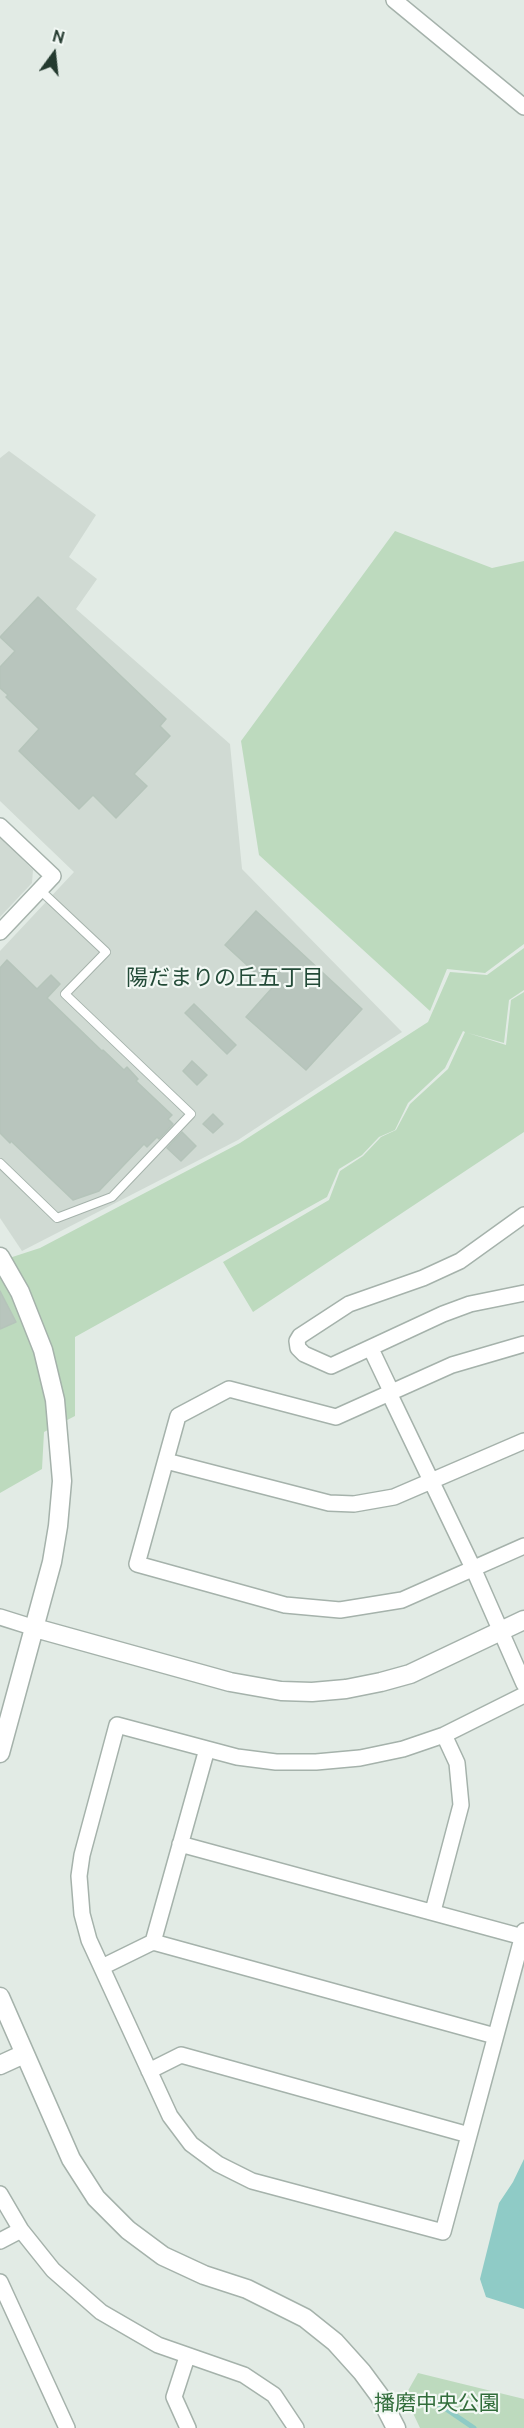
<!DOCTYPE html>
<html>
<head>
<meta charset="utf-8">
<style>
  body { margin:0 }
  #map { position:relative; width:524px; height:2428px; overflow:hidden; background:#e2ebe5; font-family:Ubuntu,sans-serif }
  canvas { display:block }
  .north { position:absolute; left:24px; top:24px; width:60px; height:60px; -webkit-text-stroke:4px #f2f8f4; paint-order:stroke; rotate:15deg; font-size:16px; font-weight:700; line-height:24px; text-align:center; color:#243a2f }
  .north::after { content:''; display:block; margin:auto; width:21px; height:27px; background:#243a2f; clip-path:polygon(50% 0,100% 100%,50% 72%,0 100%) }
</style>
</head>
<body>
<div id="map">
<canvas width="524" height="2428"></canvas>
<div class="north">N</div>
</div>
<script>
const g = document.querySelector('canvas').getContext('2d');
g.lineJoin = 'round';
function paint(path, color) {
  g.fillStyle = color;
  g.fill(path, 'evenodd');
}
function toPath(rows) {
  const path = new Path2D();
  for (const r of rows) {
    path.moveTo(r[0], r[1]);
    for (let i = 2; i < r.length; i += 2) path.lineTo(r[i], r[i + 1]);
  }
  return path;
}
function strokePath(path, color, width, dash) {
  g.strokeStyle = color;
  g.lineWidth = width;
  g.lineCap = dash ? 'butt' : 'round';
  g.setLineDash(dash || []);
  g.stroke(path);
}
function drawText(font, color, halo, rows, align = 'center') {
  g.font = font + ' Ubuntu,"Noto Sans JP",sans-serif';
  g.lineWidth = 4.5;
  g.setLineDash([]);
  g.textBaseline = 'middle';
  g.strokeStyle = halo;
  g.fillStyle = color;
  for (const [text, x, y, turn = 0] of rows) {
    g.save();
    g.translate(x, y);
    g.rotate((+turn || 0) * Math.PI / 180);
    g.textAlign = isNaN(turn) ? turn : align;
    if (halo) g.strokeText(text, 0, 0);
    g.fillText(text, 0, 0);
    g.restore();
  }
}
const built = toPath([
  [9,451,96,515,69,557,97,579,76,609,230,744,242,869,402,1032,238,1140,22,1251,0,1218,0,951,74,872,0,801,0,458],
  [0,838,33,870,32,883,0,917]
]);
const green = toPath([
  [395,531,492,568,524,561,524,944,485,973,447,969,430,1011,259,855,241,741],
  [524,948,524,990,509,1000,504,1043,468,1033,506,1045,511,1000,524,992,524,1132,253,1312,223,1262,329,1200,340,1171,363,1156,381,1137,396,1130,410,1104,448,1069,465,1032,463,1031,445,1068,408,1103,395,1130,379,1137,362,1155,339,1169,327,1197,75,1337,75,1416,44,1432,42,1469,0,1493,0,1261,40,1248,240,1143,428,1022,450,972,487,975],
  [418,2373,524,2399,524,2428,420,2428,405,2396]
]);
const water = toPath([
  [524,2159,524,2309,486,2297,480,2279,499,2203,513,2182]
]);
const stream = toPath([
  [430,2398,474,2428]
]);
const building = toPath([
  [38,597,166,719,160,726,170,736,134,774,147,786,116,818,93,795,79,809,19,751,39,729,6,697,8,695,0,688,0,667,15,651,0,637,38,597],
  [256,911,362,1009,306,1070,246,1017,272,988,225,945,256,911],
  [7,960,37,989,51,975,60,984,47,998,102,1051,103,1050,124,1070,127,1067,138,1079,136,1081,172,1115,168,1119,173,1124,159,1139,157,1137,147,1147,144,1144,99,1191,73,1200,11,1141,10,1143,0,1133,0,968,7,960],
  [194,1004,236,1045,227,1054,185,1013,194,1004],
  [192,1061,207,1075,197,1085,183,1071,192,1061],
  [213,1114,223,1124,213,1133,203,1124,213,1114],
  [182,1132,196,1146,181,1161,167,1148,182,1132],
  [0,1291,16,1322,0,1329,0,1291]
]);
const service = toPath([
  [0,1163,57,1218,112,1197,191,1114,65,994,106,952,40,890]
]);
const minor = toPath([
  [394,0,524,107],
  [0,826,53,876,0,932],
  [524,1215,460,1261,423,1278,349,1304,300,1336,297,1341,298,1348,304,1354,331,1366,443,1314,470,1304,524,1293],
  [524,1344,452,1365,336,1417,229,1389,178,1416,137,1564,285,1605,340,1610,402,1600,524,1546],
  [371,1349,391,1391],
  [389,1393,473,1568,524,1684],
  [166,1461,329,1503,354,1504,394,1497,524,1441],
  [0,1617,35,1628],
  [524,1695,444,1735,403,1749,360,1758,316,1762,276,1762,237,1757,117,1725,82,1855,79,1876,82,1914,89,1940,170,2116,191,2144,218,2164,252,2181,443,2232,524,1931],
  [180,1844,523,1937],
  [433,1911,461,1805,457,1763,444,1735],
  [153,1942,207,1749],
  [102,1967,153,1942,495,2036],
  [149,2071,181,2055,469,2135],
  [0,2194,21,2230,53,2270,101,2312,158,2345,244,2375,274,2395,296,2428],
  [0,2241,21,2230],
  [0,2282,67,2428],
  [187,2357,174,2397,188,2428]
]);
const tertiary = toPath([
  [0,1257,20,1292,43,1350,55,1400,62,1481,58,1526,52,1562,0,1753],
  [35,1628,230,1682,281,1691,312,1692,346,1689,381,1682,410,1674,524,1620],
  [0,1997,71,2159,96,2198,128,2230,163,2256,204,2275,247,2289,305,2318,335,2342,362,2372,379,2395,396,2428],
  [0,2065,24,2054]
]);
const parkNames = [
  ["播磨中央公園",437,2403]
];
const neighbourhoodNames = [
  ["陽だまりの丘五丁目",225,978]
];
paint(built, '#d0dad3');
paint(green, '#bddabe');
paint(water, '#8fcbc6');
strokePath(stream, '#8fcbc6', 5);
paint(building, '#b8c5bd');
strokePath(building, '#b5c4ba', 1.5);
strokePath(service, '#a5b2ab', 10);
strokePath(minor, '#a5b2ab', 18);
strokePath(tertiary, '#a5b2ab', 21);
strokePath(service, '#fff', 8);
strokePath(minor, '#fff', 15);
strokePath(tertiary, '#fff', 18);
drawText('21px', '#326d3b', '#f2f8f4', parkNames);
drawText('22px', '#224a37', '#f2f8f4', neighbourhoodNames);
</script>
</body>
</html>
